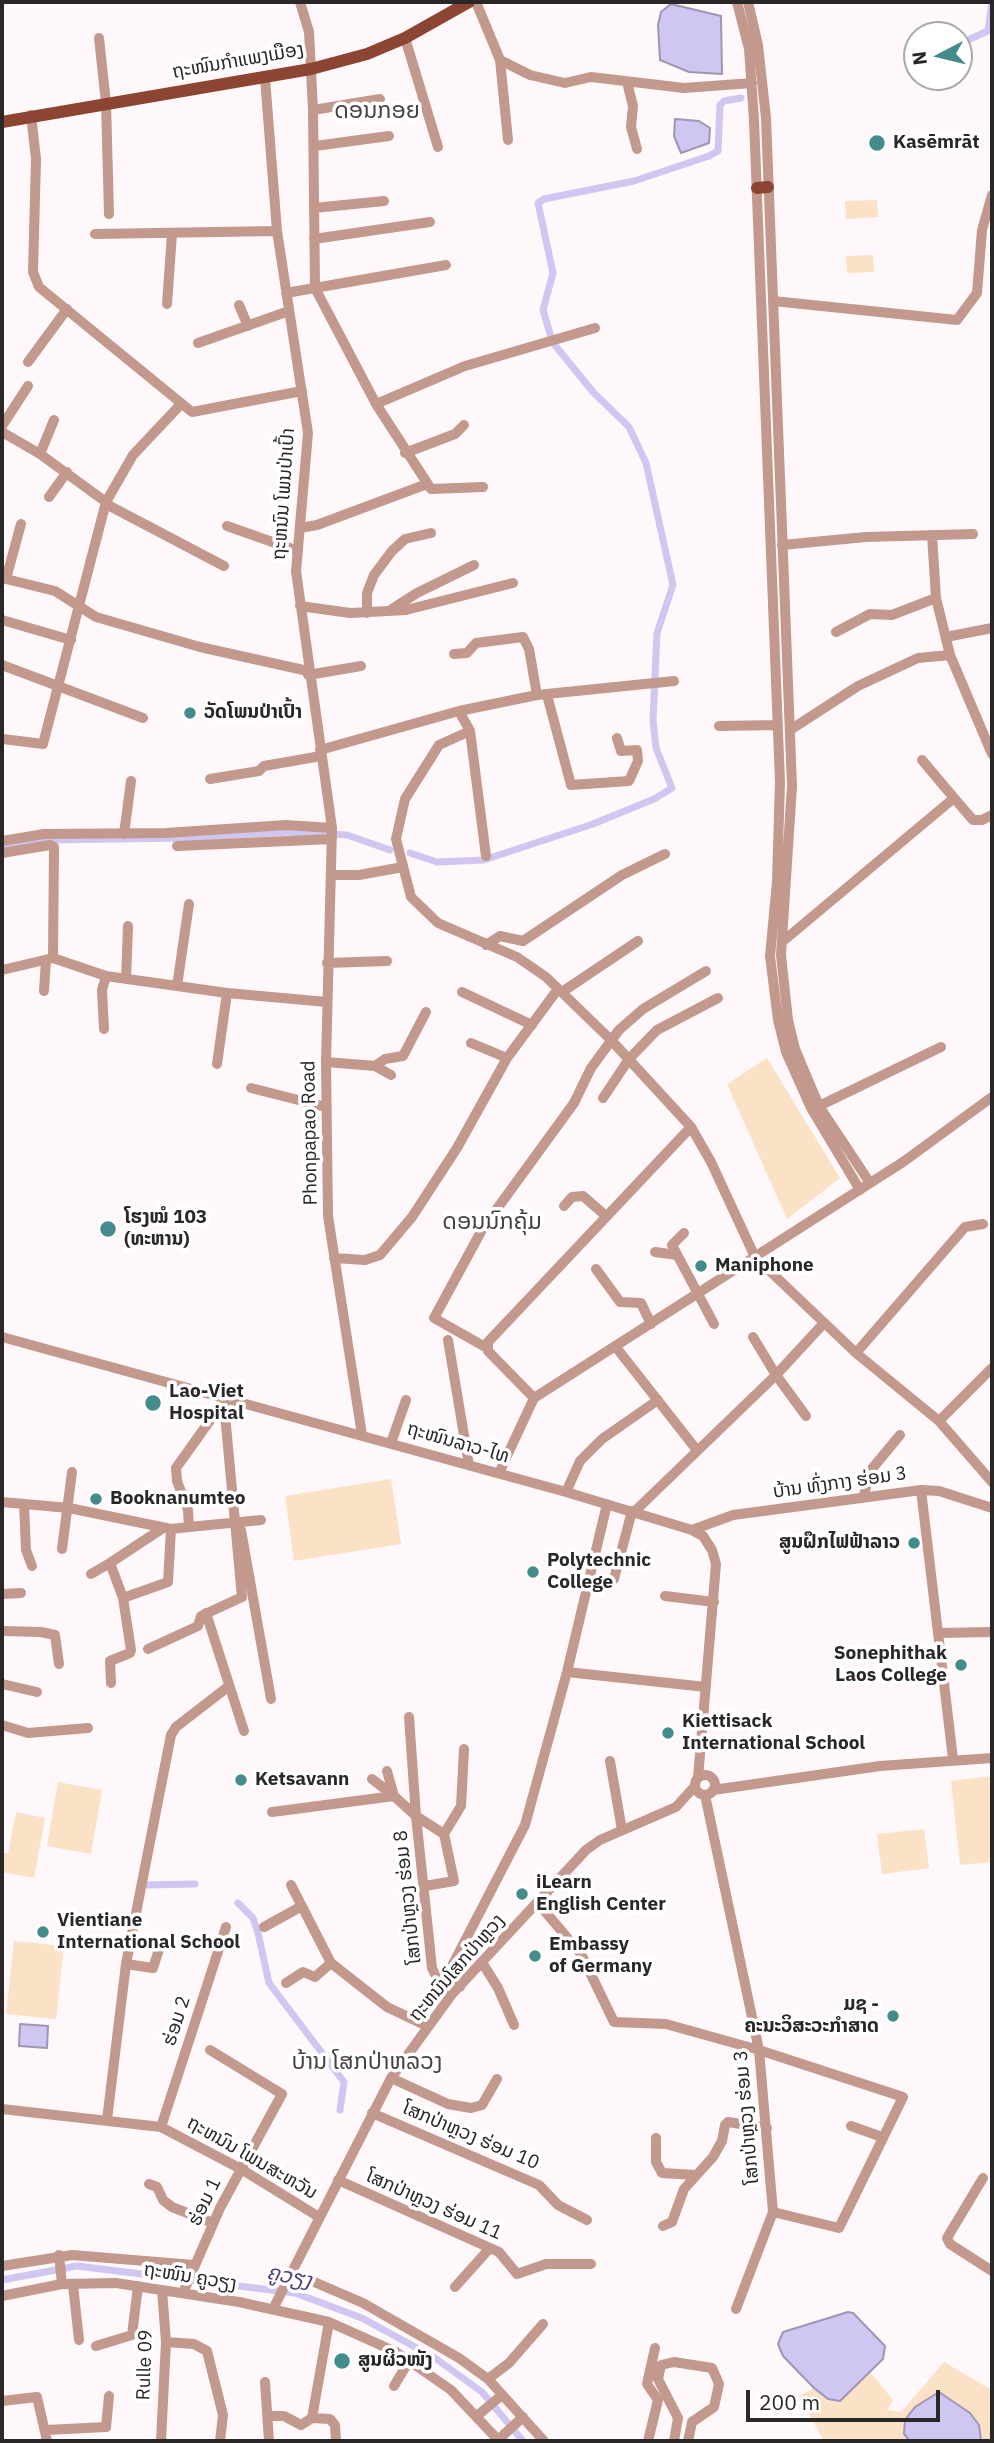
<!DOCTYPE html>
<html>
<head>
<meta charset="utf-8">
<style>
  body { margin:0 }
  #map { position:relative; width:994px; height:2443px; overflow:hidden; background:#fff8fa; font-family:"IBM Plex Sans",sans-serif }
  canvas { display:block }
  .frame { position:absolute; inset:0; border:4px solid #292727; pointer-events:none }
  .north { position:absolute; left:903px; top:21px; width:70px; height:70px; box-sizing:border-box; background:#fff; border:2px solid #a9a9a9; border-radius:50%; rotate:263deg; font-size:19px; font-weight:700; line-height:28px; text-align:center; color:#292727 }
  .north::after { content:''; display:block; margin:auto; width:24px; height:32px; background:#448c8b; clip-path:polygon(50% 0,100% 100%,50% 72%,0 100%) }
  .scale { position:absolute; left:746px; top:2390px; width:194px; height:32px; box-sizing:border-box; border:4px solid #292727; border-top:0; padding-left:9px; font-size:21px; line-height:24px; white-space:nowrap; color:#292727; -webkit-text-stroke:5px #fff; paint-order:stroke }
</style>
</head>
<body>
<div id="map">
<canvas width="994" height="2443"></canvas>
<div class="frame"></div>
<div class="north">N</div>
<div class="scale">200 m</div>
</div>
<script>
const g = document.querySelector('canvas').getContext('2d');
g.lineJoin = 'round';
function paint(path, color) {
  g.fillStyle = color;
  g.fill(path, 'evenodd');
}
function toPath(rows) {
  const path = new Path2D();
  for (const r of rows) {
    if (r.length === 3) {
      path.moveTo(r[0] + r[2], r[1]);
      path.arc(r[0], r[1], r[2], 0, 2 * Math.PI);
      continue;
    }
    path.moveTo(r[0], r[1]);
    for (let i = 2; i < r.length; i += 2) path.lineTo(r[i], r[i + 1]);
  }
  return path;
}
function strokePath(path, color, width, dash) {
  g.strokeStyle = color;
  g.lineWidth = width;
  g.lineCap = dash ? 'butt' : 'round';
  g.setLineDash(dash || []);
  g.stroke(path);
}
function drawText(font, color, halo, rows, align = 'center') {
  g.font = font + ' "IBM Plex Sans","Noto Sans Lao",sans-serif';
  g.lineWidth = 7;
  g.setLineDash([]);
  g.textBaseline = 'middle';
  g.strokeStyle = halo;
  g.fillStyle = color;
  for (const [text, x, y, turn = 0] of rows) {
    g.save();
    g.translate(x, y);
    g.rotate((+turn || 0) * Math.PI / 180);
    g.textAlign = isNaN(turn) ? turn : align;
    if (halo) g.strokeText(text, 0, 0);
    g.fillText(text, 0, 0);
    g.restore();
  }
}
const green = toPath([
  [877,200,878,217,846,219,845,201],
  [873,255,874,272,847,273,846,256],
  [767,1058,840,1178,787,1219,727,1084],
  [391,1479,401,1544,294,1561,285,1496],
  [992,1776,992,1862,960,1865,951,1781],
  [58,1782,102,1790,91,1854,47,1846],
  [16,1812,45,1818,34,1878,2,1872,2,1853,8,1853],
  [924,1829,929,1868,882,1874,877,1834],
  [14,1941,64,1946,56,2019,6,2014],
  [944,2362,990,2389,992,2441,824,2441,799,2396,814,2388,828,2399,840,2401,870,2372,893,2400,887,2410,901,2412]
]);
const water = toPath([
  [671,4,721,16,722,74,689,72,660,60,658,25,661,12,671,4],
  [675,119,699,121,710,128,709,143,681,153,674,136,675,119],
  [20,2024,48,2026,47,2048,19,2046,20,2024],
  [848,2312,853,2313,885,2346,883,2359,840,2401,828,2399,814,2388,783,2356,778,2344,783,2332,848,2312],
  [939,2392,970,2413,979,2425,981,2441,910,2441,904,2434,905,2420,915,2407,939,2392]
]);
const canal = toPath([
  [970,39,988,31,992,2],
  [551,337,543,310,553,273,538,203,544,199,634,181,709,156,718,151,720,105,724,101,741,98],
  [2,848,50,840,187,838,289,832,347,835,390,850],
  [410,853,437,862,484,860,593,824,654,799,672,788,656,748,653,720,657,633,673,585,646,463,629,427,593,392,554,344],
  [147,1885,195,1884],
  [238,1903,253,1918,258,1933,269,1983,344,2082,340,2110],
  [2,2280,77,2266,295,2293,362,2318,435,2358,482,2392,523,2441]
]);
const minor = toPath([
  [300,2,309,32,313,110,315,288,376,404,431,489,483,487],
  [476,2,500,60,508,140],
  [737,2,749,49,754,120,780,782,777,882,770,956,778,1020,786,1052,811,1108,860,1190],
  [748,2,758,45,766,118,792,786,781,955,788,1020,795,1049,819,1106,870,1183],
  [99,38,106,103,109,214],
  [405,38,438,147],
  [500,60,530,75,565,83,591,77,684,88,752,83],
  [265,78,277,231,308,433,296,571,332,828,326,1062,328,1216,362,1435],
  [627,82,633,106,631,127,637,149],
  [313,110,380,99],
  [31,115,36,159,33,272,39,287,192,412,302,391],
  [315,146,389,136],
  [314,208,384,201],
  [95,234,277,231],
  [314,239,430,222],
  [286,293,446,265],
  [773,301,957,320,977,293,982,230,992,195],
  [167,304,172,234],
  [239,305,248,326],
  [198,343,289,311],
  [28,362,67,309],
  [376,404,465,366,595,328],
  [2,426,28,386],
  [2,432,40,454,106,502],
  [405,453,455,434,464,425],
  [40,454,54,420],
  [49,497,67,472],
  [106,504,224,566],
  [227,526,298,551],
  [300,528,317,525,427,484],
  [932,535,936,598,950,655,992,754],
  [782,545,866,537,973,534],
  [2,578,55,591,96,617,200,647,308,671],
  [6,579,21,524],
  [300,606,350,613,406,610,513,583],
  [392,609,417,593,474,565],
  [367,613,367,593,374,575,392,551,405,539,431,533],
  [2,620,71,640],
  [836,632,870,614,892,615,936,598],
  [946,637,992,628],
  [454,654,467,653,476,643,523,637,529,649,537,695],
  [2,665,143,718],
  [308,675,361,666],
  [547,695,571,785,629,781,638,761,637,750,621,751,617,738],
  [459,711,470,731,439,745,405,799,396,839,411,897,438,923,517,957,546,977,611,1040,691,1127,711,1162,755,1257,856,1353,939,1421,992,1368],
  [719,726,778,725],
  [790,730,858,686,918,658,950,655],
  [470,731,486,856],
  [3,739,43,744,106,502,133,455,181,404],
  [320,750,459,711,537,695,674,681],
  [922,760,954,798],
  [210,779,259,771,264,766,321,756],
  [124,834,131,781],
  [2,841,44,834,166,833,286,825,332,828],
  [177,846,332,839],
  [2,853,50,845,54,847,53,958],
  [331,875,359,875,403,867],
  [782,942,954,798,973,820,982,820,992,815],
  [486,945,500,936,523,941,622,875,665,854],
  [327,963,387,961],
  [2,970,53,958,106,976,227,993,327,1002],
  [126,979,128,926],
  [177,986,189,904],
  [44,991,46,960],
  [462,992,532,1025],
  [562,992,638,941],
  [104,1029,102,990,106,976],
  [471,1043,507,1058],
  [326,1062,375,1066,391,1075],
  [217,1064,227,993],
  [375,1066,385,1059,403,1056,426,1012],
  [251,1088,326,1107],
  [603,1098,629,1059,657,1030,718,998],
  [819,1106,941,1047],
  [564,1206,572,1197,583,1196,606,1216],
  [684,1233,672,1245,714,1324],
  [655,1252,677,1255],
  [334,1258,365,1260,380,1255,412,1217,457,1148,507,1058,558,989],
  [596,1269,620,1302,641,1303,651,1324],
  [2,1337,566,1492,692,1530,703,1536,712,1550,716,1564,698,1778],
  [753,1337,776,1375,824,1323],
  [448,1340,469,1465],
  [615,1346,696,1449],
  [487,1348,434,1318,483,1228,574,1103,591,1068,619,1030,643,1009,706,971],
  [856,1353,965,1227,983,1224],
  [534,1398,488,1351,488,1342,691,1127],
  [939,1421,992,1482],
  [391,1443,406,1400],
  [499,1473,534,1398,903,1162,992,1097],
  [921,1490,953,1759],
  [566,1492,580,1461,602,1439,658,1400],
  [863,1498,871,1470,900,1435],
  [2,1502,69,1508,171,1529,189,1527,188,1510,177,1481,176,1468,226,1398],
  [24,1504,26,1550,32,1566],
  [634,1512,776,1375,806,1416],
  [189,1527,261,1520],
  [241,1530,271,1699],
  [692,1530,733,1515,921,1490,939,1491,992,1508],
  [62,1549,72,1472],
  [91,1574,110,1563],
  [614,1579,632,1511],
  [2,1594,21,1593],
  [665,1596,714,1602],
  [123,1598,168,1582,171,1529],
  [206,1613,244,1731],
  [2,1631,41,1632,55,1635,59,1664],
  [938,1633,992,1632],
  [148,1649,198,1626,201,1616,242,1597,224,1404],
  [567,1672,706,1687],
  [111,1683,110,1661,130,1653,131,1650,123,1598,110,1563,163,1528],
  [2,1684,37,1692],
  [409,1717,416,1816,444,1834,454,1881,425,1886],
  [2,1725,28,1733,88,1728],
  [610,1761,622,1830],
  [387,1771,394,1796],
  [705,1785,10],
  [372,1779,394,1796],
  [713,1790,880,1766,992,1758],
  [705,1795,759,2050,773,2212,736,2309],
  [272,1812,394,1796,416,1816,432,1968,439,1982,452,1994],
  [444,1834,461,1806,464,1749],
  [291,1885,331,1963,387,2007,427,2026],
  [537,1902,581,1954,614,2022,666,2024,759,2050,903,2097,839,2228,773,2212],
  [264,1927,302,1906],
  [126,1964,153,1968,162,1940],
  [483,1964,498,1988,514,2025],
  [286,1983,303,1972,315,1977,331,1963],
  [460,1987,453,1980,453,1964,525,1825,567,1672,607,1504],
  [391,2078,448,2104,471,2108,482,2105,497,2079],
  [2,2109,161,2127,241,2169,319,2217],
  [372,2113,539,2185,558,2205,587,2220],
  [107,2120,126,1964,171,1735,176,1727,229,1686],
  [851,2126,882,2137],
  [161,2127,226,1927],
  [656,2138,656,2162,662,2173,696,2175],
  [983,2178,947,2238,950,2244,992,2271],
  [338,2180,499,2252,517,2274,546,2264,591,2264],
  [149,2184,157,2187,163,2200,172,2207,213,2223],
  [663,2226,672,2222,684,2189,713,2157,722,2141,725,2125,728,2122,767,2128],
  [59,2255,62,2284],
  [2,2266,72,2255,194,2265],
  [291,2272,363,2303,459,2358,488,2379,544,2441],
  [73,2285,79,2340],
  [455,2287,489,2249],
  [183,2293,220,2208,282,2094,210,2050],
  [2,2296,62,2284,116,2283,239,2302,329,2322,396,2352,451,2390,499,2441],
  [273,2309,391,2078,452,1994,586,1850,600,1840,676,1807,695,1786],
  [166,2342,194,2344,207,2351,223,2415,220,2441],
  [96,2346,132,2335,138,2286],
  [488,2379,509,2363,543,2324],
  [265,2382,269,2441],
  [394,2386,409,2361],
  [2,2401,37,2397,47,2441],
  [478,2415,502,2395],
  [268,2416,284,2416,301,2425,312,2418,330,2419,335,2425,336,2441],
  [312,2418,329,2322],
  [46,2430,106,2427,109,2396],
  [498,2440,523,2417],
  [161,2441,166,2342,162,2290],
  [648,2441,658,2400,647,2384,655,2348],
  [674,2441,678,2418,658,2379,661,2365,674,2362,712,2368,719,2384,714,2407,692,2422,688,2441]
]);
const major = toPath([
  [2,122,311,69,367,54,405,38,469,2],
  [757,188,768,187]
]);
const markers = [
  [877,143,9,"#448c8b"],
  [190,713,7,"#448c8b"],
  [108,1229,9,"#448c8b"],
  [701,1266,7,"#448c8b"],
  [153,1403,9,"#448c8b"],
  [96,1499,7,"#448c8b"],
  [914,1543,7,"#448c8b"],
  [533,1572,7,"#448c8b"],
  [961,1665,7,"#448c8b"],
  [668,1733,7,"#448c8b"],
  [241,1780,7,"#448c8b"],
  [522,1894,7,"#448c8b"],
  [43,1932,7,"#448c8b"],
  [535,1956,7,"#448c8b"],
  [893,2016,7,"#448c8b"],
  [342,2361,9,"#448c8b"]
];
const streetNames = [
  ["ຖະໜົນກຳແພງເມືອງ",238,61,-10],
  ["ຖະຫນົນ ໂພນປ່າເປົ້າ",284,494,-86],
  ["Phonpapao Road",310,1133,-91],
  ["ຖະໜົນລາວ-ໄທ",458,1443,16],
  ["ບ້ານ ທົ່ງກາງ ຮ່ອມ 3",840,1483,-8],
  ["ໂສກປ່າຫຼວງ ຮ່ອມ 8",408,1897,-96],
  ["ຖະຫນົນໂສກປ່າຫຼວງ",457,1968,-49],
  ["ຮ່ອມ 2",177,2021,-72],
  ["ໂສກປ່າຫຼວງ ຮ່ອມ 3",747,2117,-95],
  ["ໂສກປ່າຫຼວງ ຮ່ອມ 10",471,2136,23],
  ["ຖະຫນົນ ໂພນສະຫວັນ",252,2158,30],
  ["ຮ່ອມ 1",205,2202,-64],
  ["ໂສກປ່າຫຼວງ ຮ່ອມ 11",434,2205,24],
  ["ຖະໜົນ ຄູວຽງ",190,2277,9],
  ["Rulle 09",145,2365,-88]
];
const poiNames = [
  ["Kasēmrāt",893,143],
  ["ວັດໂພນປ່າເປົ້າ",204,713],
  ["ໂຮງໝໍ 103",124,1218],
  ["(ທະຫານ)",124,1240],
  ["Maniphone",715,1266],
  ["Lao-Viet",169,1392],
  ["Hospital",169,1414],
  ["Booknanumteo",110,1499],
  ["ສູນຝຶກໄຟຟ້າລາວ",900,1543,"right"],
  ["Polytechnic",547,1561],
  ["College",547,1583],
  ["Sonephithak",947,1654,"right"],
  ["Laos College",947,1676,"right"],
  ["Kiettisack",682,1722],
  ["International School",682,1744],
  ["Ketsavann",255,1780],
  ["iLearn",536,1883],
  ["English Center",536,1905],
  ["Vientiane",57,1921],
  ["International School",57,1943],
  ["Embassy",549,1945],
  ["of Germany",549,1967],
  ["ມຊ -",879,2005,"right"],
  ["ຄະນະວິສະວະກຳສາດ",879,2027,"right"],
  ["ສູນຜິວໜັງ",358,2361]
];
const waterNames = [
  ["ຄູວຽງ",289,2277,12]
];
const quarterNames = [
  ["ດອນກອຍ",377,111],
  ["ດອນນົກຄຸ້ມ",492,1222],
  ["ບ້ານ ໂສກປ່າຫລວງ",367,2062]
];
paint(green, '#fbe1c5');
paint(water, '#cfc6f1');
strokePath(water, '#9d96b4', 2);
strokePath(canal, '#cfc6f1', 7);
strokePath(minor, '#c3988d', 10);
strokePath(major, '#8d4533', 12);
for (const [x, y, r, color] of markers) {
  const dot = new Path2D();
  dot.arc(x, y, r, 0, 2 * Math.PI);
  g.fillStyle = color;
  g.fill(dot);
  strokePath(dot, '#fff', 2.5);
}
drawText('19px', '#292727', '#fff', streetNames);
drawText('bold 19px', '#292727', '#fff', poiNames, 'left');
drawText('italic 21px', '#504179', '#fff', waterNames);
drawText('23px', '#484143', '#fff', quarterNames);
</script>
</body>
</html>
